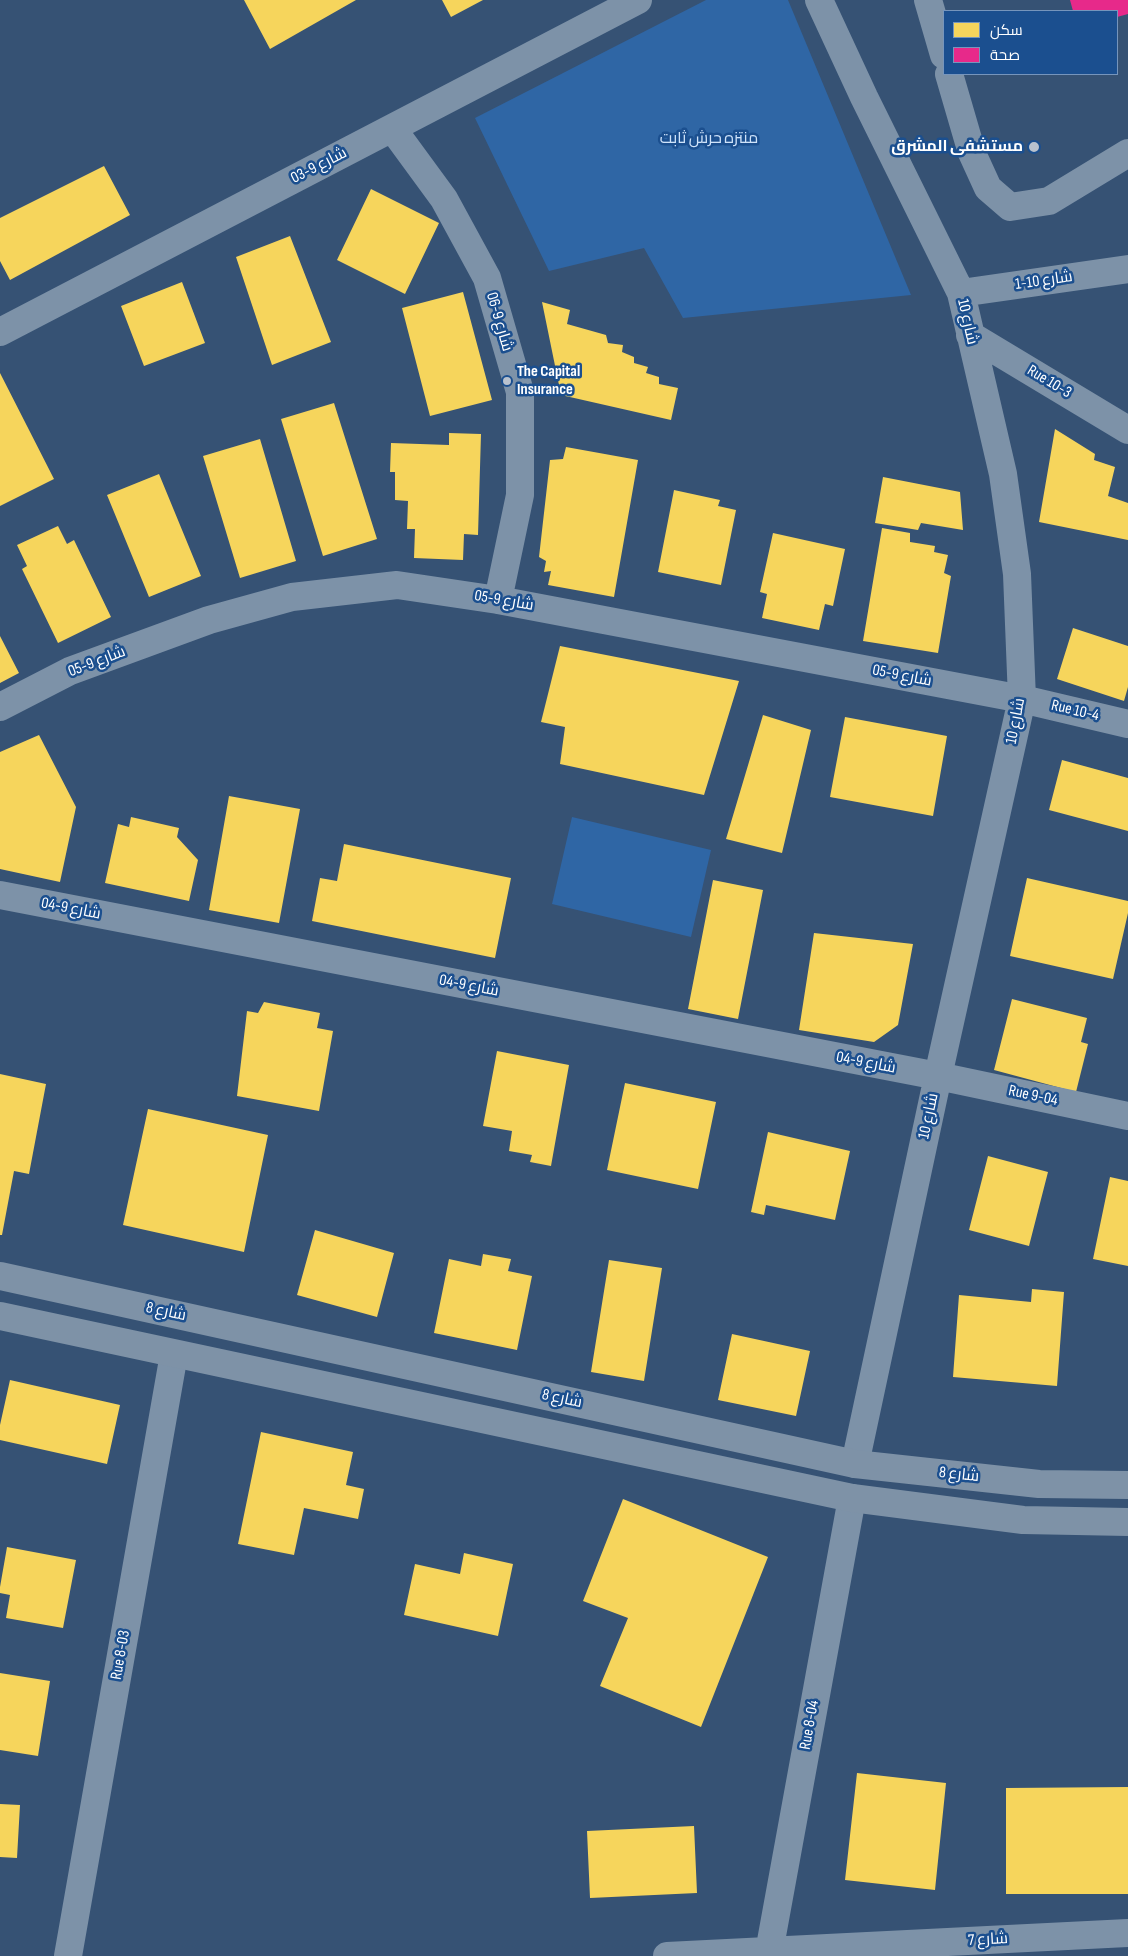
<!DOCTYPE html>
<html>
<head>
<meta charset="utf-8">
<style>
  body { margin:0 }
  #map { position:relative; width:1128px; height:1956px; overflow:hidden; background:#365274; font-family:"Sofia Sans Condensed",Cairo,sans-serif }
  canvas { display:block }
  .legend { position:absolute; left:943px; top:10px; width:175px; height:65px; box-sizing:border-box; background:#1b4f8f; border:1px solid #7695bc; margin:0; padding:6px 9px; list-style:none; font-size:15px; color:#fff }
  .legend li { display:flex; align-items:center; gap:10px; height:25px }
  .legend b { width:25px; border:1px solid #7695bc }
</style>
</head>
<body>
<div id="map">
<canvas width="1128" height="1956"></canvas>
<ul class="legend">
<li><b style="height:14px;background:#f6d55c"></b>سكن</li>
<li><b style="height:14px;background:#e7298a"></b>صحة</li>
</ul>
</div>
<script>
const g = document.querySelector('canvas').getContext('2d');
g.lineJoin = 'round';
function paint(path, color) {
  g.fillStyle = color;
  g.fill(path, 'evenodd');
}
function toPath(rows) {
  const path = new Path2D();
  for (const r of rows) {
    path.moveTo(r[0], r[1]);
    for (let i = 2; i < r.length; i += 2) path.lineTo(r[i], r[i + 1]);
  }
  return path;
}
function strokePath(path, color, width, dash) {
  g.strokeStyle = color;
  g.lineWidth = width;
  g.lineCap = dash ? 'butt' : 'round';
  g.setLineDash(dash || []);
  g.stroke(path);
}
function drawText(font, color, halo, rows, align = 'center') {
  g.font = font + ' "Sofia Sans Condensed",Cairo,sans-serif';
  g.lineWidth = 5;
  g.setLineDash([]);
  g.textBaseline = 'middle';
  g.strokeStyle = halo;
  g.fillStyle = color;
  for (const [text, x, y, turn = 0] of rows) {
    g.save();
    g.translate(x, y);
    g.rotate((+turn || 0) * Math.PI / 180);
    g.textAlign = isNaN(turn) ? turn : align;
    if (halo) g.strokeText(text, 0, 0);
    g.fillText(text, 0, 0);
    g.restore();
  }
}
const green = toPath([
  [706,0,788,0,911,295,683,318,644,248,549,271,475,118],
  [572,817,711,850,691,937,552,904]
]);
const homes = toPath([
  [244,0,356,0,270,49],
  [442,0,483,0,451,17],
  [104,166,130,215,10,280,0,261,0,218],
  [371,189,439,223,405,294,337,260],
  [290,236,331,342,272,365,236,257],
  [182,282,205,343,144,366,121,306],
  [463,292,492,400,430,416,402,308],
  [542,302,570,310,567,324,606,335,608,343,623,345,622,352,634,357,634,363,648,367,646,373,659,377,659,384,678,388,671,420,561,395],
  [0,373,54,479,0,506],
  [334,403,377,539,323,556,281,419],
  [1055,429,1095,454,1094,460,1115,467,1108,496,1128,503,1128,540,1039,522],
  [449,433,481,434,478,535,464,534,463,560,414,558,415,529,407,529,408,501,395,500,395,472,390,472,391,443,449,445],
  [260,439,296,561,240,578,203,456],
  [566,447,638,460,614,597,548,585,551,571,544,572,546,561,539,557,550,460,563,459],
  [159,474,201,576,149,597,107,495],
  [883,477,960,492,963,530,921,523,918,530,875,523],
  [674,490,720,500,718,506,736,510,721,585,658,572],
  [58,526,67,544,74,540,111,617,58,643,22,569,27,566,17,545],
  [882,528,910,533,910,542,935,546,934,552,948,555,944,573,951,576,938,653,863,641],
  [773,533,845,549,833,606,825,604,819,630,762,618,767,594,760,592],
  [1073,628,1128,646,1128,687,1124,701,1057,679],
  [0,636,19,673,0,683],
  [560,646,739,681,704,795,560,764,565,727,541,722],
  [763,715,811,730,782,853,726,839],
  [845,717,947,736,933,816,830,797],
  [39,735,76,807,60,882,0,869,0,752],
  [1062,760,1128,778,1128,831,1049,810],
  [229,796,300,809,279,923,209,910],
  [131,817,179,828,177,837,198,860,189,901,105,883,118,824,129,827],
  [344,844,511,878,495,958,312,921,320,878,337,881],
  [1027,878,1128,901,1128,913,1113,979,1010,956],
  [713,880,763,890,738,1019,688,1009],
  [814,933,913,944,898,1025,874,1042,799,1030],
  [1012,999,1087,1018,1081,1042,1088,1044,1076,1092,994,1070],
  [264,1002,320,1013,317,1028,333,1031,319,1111,237,1096,247,1011,258,1013],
  [497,1051,569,1065,551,1166,530,1162,532,1155,509,1151,512,1131,483,1126],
  [0,1074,46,1084,29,1174,14,1171,2,1235,0,1235],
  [625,1083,716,1102,698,1189,607,1170],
  [148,1109,268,1135,244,1252,123,1225],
  [768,1132,850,1151,835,1220,766,1205,764,1215,751,1212],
  [988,1156,1048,1172,1029,1246,969,1230],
  [1110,1177,1128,1181,1128,1266,1093,1259],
  [315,1230,394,1253,377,1317,297,1295],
  [483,1254,511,1259,508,1271,532,1276,517,1350,434,1333,449,1259,481,1266],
  [609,1260,662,1268,644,1381,591,1372],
  [1032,1289,1064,1292,1057,1386,953,1377,959,1295,1031,1302],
  [732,1334,810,1351,796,1416,718,1400],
  [10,1380,120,1405,107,1464,0,1440,0,1425],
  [261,1432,353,1452,346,1485,364,1489,358,1519,304,1508,294,1555,238,1544],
  [623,1499,768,1557,701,1727,600,1686,628,1618,583,1601],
  [7,1547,76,1560,63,1628,6,1618,10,1595,0,1593,0,1587],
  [464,1553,513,1564,498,1636,404,1615,415,1564,460,1574],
  [0,1673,50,1681,38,1756,0,1750],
  [857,1773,946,1783,935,1890,845,1880],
  [1128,1787,1128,1894,1006,1894,1006,1788],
  [0,1804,20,1805,17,1858,0,1857],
  [694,1826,697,1893,590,1898,587,1831]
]);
const health = toPath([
  [1070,0,1128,0,1128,14,1117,17,1117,11,1073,11]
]);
const minor = toPath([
  [819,0,864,97,961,293,1003,474,1017,574,1022,699,938,1076,855,1464],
  [928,0,944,55],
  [949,74,972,153,988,188,1010,207,1049,201,1128,153],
  [392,128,444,199,487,278,520,392,520,495,498,600],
  [961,293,1128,269],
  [0,332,638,0],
  [970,335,1128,430],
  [0,707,70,671,209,620,292,597,397,585,498,600,1022,699,1128,724],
  [0,895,938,1076,1128,1116],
  [68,1956,174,1354],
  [667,1956,1128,1933],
  [766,1956,769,1952,852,1498]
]);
const highway = toPath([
  [0,1276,855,1464,1039,1484,1128,1485],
  [0,1316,852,1498,1023,1520,1128,1522]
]);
const markers = [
  [1034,147,6,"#b9c2ce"],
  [507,381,5,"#b9c2ce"]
];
const parkNames = [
  ["منتزه حرش ثابت",709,139]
];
const poiNames = [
  ["مستشفى المشرق",1023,147],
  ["The Capital",517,372,"left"],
  ["Insurance",517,390,"left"]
];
const streetNames = [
  ["شارع 9-03",319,166,-27],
  ["شارع 10-1",1044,281,-8],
  ["شارع 9-06",499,322,74],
  ["شارع 10",967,322,77],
  ["Rue 10-3",1049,382,31],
  ["شارع 9-05",504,601,10],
  ["شارع 9-05",97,662,-21],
  ["شارع 9-05",902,676,11],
  ["Rue 10-4",1075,711,13],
  ["شارع 10",1016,721,-79],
  ["شارع 9-04",71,909,11],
  ["شارع 9-04",469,986,11],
  ["شارع 9-04",866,1063,11],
  ["Rue 9-04",1033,1096,12],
  ["شارع 10",929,1116,-78],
  ["شارع 8",166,1312,12],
  ["شارع 8",562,1399,12],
  ["شارع 8",959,1475,6],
  ["Rue 8-03",121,1655,-80],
  ["Rue 8-04",810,1725,-80],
  ["شارع 7",988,1940,-3]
];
paint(green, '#2f66a5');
paint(homes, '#f6d55c');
paint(health, '#e7298a');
strokePath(minor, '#7d92a8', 28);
strokePath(highway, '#7e92a7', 28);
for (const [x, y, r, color] of markers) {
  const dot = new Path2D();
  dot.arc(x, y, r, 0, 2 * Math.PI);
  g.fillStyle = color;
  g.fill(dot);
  strokePath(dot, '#1b4f8f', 2);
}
drawText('16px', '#cfe3fa', '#1b4f8f', parkNames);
drawText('bold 16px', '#fff', '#1b4f8f', poiNames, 'right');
drawText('16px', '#fff', '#1b4f8f', streetNames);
</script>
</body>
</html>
